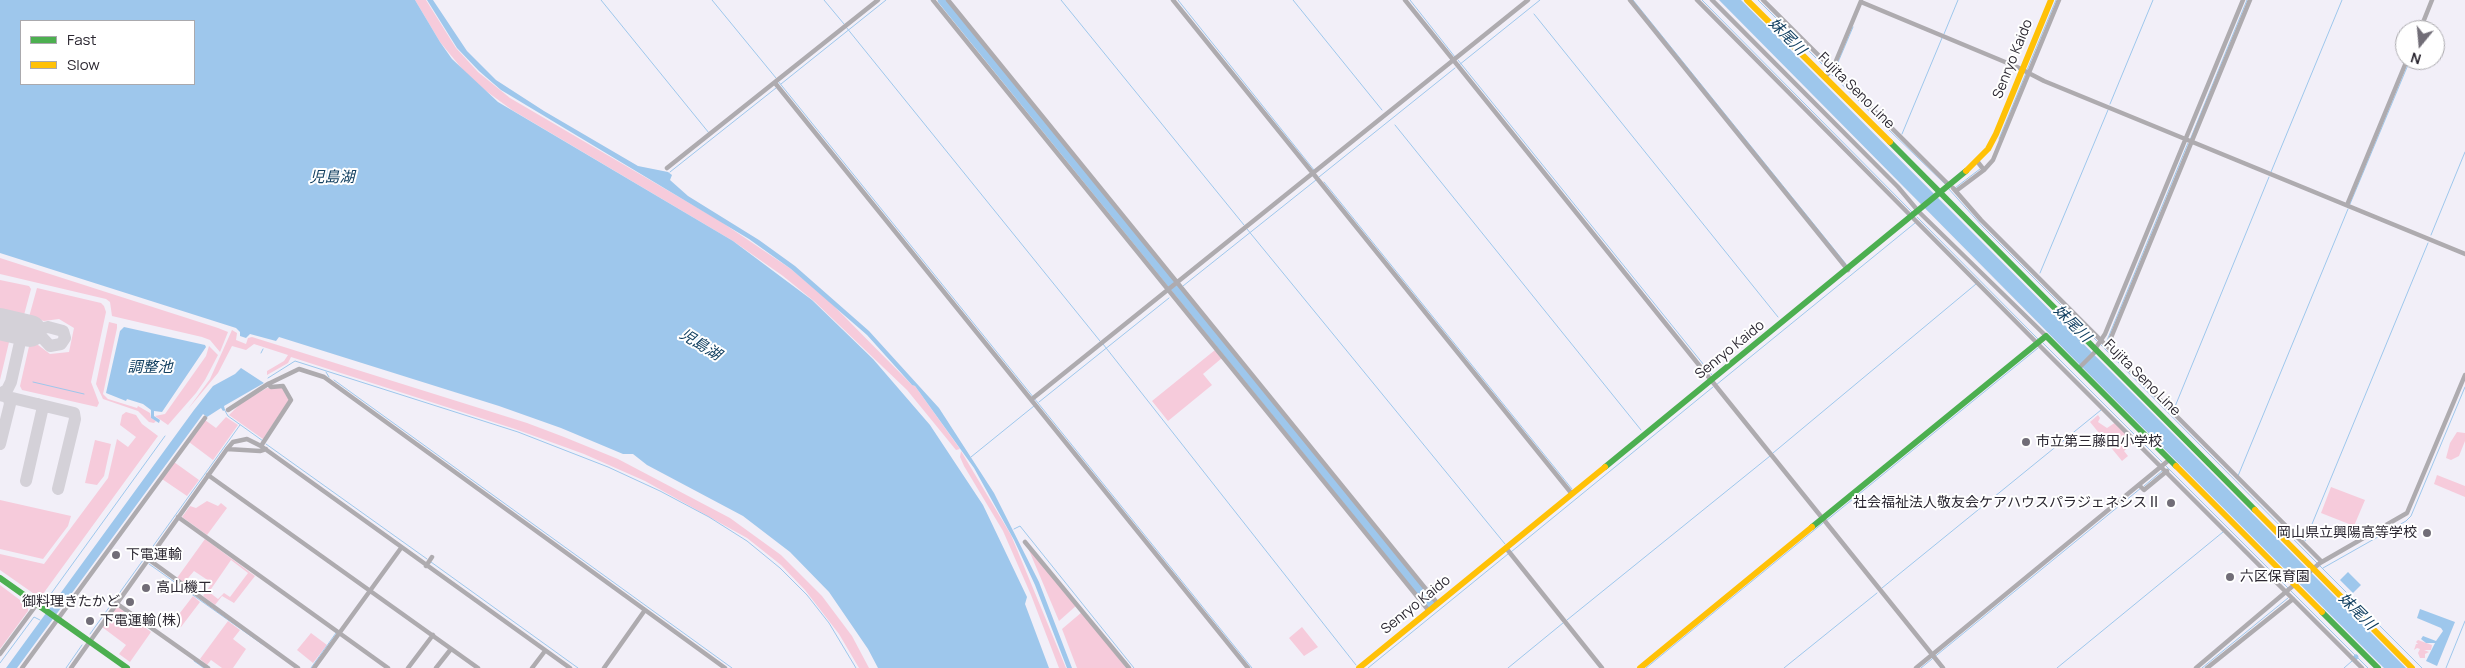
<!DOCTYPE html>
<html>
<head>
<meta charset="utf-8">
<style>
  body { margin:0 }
  #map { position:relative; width:2465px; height:668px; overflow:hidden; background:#f2eff8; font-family:Manrope,sans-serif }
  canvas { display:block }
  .legend { position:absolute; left:20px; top:20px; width:175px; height:65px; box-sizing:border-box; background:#fff; border:1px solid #aaa9ad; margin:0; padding:6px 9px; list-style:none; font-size:15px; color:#2b2731 }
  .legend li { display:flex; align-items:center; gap:10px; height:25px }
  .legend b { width:25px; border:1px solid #aaa9ad }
  .north { position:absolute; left:2395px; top:20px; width:50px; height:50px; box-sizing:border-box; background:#fff; border:1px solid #aaa9ad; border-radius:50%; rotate:197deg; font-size:14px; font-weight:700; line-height:20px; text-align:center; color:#2b2731 }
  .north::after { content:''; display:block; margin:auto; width:18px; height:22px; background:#716d77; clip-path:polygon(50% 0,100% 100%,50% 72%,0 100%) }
</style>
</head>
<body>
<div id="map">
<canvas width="2465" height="668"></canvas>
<ul class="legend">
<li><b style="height:6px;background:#4caf50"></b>Fast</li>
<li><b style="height:6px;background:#ffc107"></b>Slow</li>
</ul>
<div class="north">N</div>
</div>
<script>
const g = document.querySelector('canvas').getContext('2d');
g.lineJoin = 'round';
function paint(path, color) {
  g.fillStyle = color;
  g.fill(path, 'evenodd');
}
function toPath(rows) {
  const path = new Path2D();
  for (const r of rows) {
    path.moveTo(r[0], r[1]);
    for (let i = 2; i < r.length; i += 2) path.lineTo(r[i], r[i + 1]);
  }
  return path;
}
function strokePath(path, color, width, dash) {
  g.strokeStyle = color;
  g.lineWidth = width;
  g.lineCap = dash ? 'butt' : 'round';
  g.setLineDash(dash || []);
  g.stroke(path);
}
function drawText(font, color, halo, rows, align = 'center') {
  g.font = font + ' Manrope,"Noto Sans JP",sans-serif';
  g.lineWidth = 4;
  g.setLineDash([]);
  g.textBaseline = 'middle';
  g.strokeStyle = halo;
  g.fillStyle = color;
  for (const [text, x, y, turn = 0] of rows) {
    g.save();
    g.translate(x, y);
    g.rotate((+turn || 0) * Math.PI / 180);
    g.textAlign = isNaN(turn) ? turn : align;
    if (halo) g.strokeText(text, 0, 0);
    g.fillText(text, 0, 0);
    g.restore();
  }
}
const green = toPath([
  [415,0,426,0,456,48,478,72,510,98,720,221,791,269,830,302,912,385,915,386,960,449,956,450,907,390,815,302,783,276,733,241,512,110,482,88,463,70,440,42],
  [0,258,218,328,228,332,220,352,210,340,202,337,112,316,110,302,106,299,0,274],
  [0,280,29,286,31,289,24,315,0,310],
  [37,288,101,303,104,306,106,312,91,382,99,403,97,407,22,390,20,386,30,342,38,345,50,354,69,352,74,328,59,319,44,321,29,317],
  [109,322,117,324,117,328,103,394,108,399,137,408,138,406,150,413,151,418,156,421,154,423,149,422,138,411,103,399,96,384],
  [232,330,237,333,236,340,246,344,248,338,252,337,527,423,564,437,618,459,730,518,781,555,822,596,852,636,869,668,859,668,839,634,805,590,781,565,747,538,645,481,584,454,515,429,291,357,288,363,267,375,267,371,284,361,288,355,254,344,246,350,232,346,218,373,188,409,210,379],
  [0,336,10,338,0,380],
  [209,346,218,355,205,380,196,393,168,425,155,416,165,414,206,356],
  [1215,350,1222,358,1203,374,1212,385,1168,421,1152,401],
  [267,388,282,388,289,400,263,439,229,415,241,403],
  [126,412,136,415,142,424,158,436,40,598,0,570,0,554,44,564,108,478,117,439,128,447,136,437,120,425,122,415],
  [2098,415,2100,418,2098,422,2107,428,2116,422,2135,441,2124,451,2128,456,2122,461,2090,422],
  [226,417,238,425,213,460,189,442,205,420,216,428],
  [2457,432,2465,433,2465,441,2459,456,2451,460,2446,458,2450,443],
  [95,440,111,444,104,476,97,485,85,483],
  [961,451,1011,535,1066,668,1059,668,1031,595,1003,531,964,466,960,457],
  [174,462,199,480,187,496,162,479],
  [2437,475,2465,486,2465,497,2434,484],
  [2331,487,2365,500,2354,526,2321,513],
  [0,500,71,516,68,526,43,559,0,549],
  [207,501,218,506,221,503,227,508,207,535,182,517,190,506,196,508],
  [205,539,255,576,234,603,222,596,215,605,203,596,212,583,194,571,184,583,177,578],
  [231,560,248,573,230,597,224,593,218,599,209,592],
  [1028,548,1077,605,1059,621],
  [0,585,28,606,28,611,0,649],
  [193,596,200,602,181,627,173,622],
  [117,606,151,632,130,662,119,654,126,645,102,627],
  [1082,612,1126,668,1077,668,1062,629],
  [228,621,240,630,233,639,246,649,233,668,222,668,211,660,207,665,200,659],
  [1302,627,1318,647,1304,656,1289,638],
  [311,633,327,645,313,663,297,650],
  [2418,640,2432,645,2431,650,2424,650,2429,652,2425,654,2425,658,2420,658,2418,653,2420,649,2417,648,2414,650,2416,644,2418,644,2416,642]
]);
const water = toPath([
  [0,0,415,0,440,42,452,59,498,102,733,241,812,300,873,359,930,425,983,505,1027,597,1025,604,1049,668,878,668,868,649,829,592,790,552,743,516,647,465,633,454,623,454,561,428,499,406,279,337,276,341,250,334,246,338,240,336,240,332,236,328,0,253],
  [21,21,194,21,194,84,21,84],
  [427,0,433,0,467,51,496,80,544,111,638,166,668,172,672,175,670,180,688,196,759,240,795,266,869,331,939,408,994,493,1039,582,1072,668,1067,668,1035,585,1014,540,974,468,915,386,912,385,867,335,791,269,749,239,501,90,479,71,457,48],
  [1719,0,1741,0,2406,668,2384,668,2083,368],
  [124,327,205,345,206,347,162,412,154,411,154,416,160,420,159,423,151,418,151,410,143,404,127,399,126,401,106,393,120,331],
  [241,368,264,383,224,406,225,410,223,411,221,408,207,417,203,414,17,668,6,668,194,410,213,386,235,374],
  [2348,572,2361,585,2353,593,2340,580],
  [2420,609,2455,622,2437,666,2426,661,2435,643,2426,643,2421,639,2423,636,2436,641,2443,631,2441,628,2417,618]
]);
const stream = toPath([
  [601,0,709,133],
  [712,0,776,78],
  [824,0,844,24],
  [1061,0,1244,225],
  [1178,0,1314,170],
  [1293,0,1382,110],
  [1410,0,1455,57],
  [1633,0,1846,264],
  [1702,0,1912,212],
  [1758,0,1828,70],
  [1534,14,1778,317],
  [846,27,1100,341],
  [1944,34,1958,0],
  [1458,60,1712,375],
  [1459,65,1540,0],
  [1836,67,1853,27],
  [2027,70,2056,0],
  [1830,73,1946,185],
  [778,81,1252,668],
  [781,84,886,0],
  [2110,104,2153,0],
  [1395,125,1641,430],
  [1902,134,1942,38],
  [1999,139,2026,73],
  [2190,140,2247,0],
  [670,172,776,88],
  [2271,172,2342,0],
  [1319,177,1455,68],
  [1324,182,1572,489],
  [1948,188,1983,227,2097,341],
  [1955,188,1980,169],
  [2350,204,2410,60],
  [1917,217,2038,339],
  [1247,229,1505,544],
  [2431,235,2465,152],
  [2040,273,2108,110],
  [1183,286,1316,180],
  [1175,293,1180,289],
  [2043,343,2162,462],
  [2106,343,2188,143],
  [1103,344,1356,665],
  [2100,344,2317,563],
  [261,353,263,349],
  [326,372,329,377],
  [268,378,295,361,518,432,608,467,660,491,709,517,747,541,780,568,807,595,829,623,856,668],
  [334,380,732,668],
  [33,382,84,394],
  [1716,385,1915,223],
  [1039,402,1169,298],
  [224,409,228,416,263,441],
  [2174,409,2269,177],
  [266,444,427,559],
  [1773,453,1976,284],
  [971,457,1034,406],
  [2165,465,2288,588],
  [2238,476,2348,209],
  [2144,486,2162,471],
  [1826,521,2038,348],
  [1014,529,1020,526,1134,668],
  [2305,541,2428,243],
  [1511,552,1713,387],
  [431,562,578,668],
  [149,564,262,644],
  [2320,566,2422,668],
  [2323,568,2406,521,2411,516,2465,387],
  [1882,588,2101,410],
  [2291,591,2368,668],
  [45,602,165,436],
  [1567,620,1770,456],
  [90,634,240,425],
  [194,661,204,668],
  [0,663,34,617,40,620],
  [66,668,82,645],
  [311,668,336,633],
  [1368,668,1508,554],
  [1508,668,1563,623],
  [1646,668,1823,523],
  [1784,668,1877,593],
  [1921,668,2141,488],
  [2057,668,2223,532],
  [2202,668,2288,598],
  [2344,668,2352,661],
  [2446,668,2465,621]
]);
const canal = toPath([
  [2355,658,2356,657]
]);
const river = toPath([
  [942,0,1431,604]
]);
const taxiway = toPath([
  [48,327,63,331,65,338,61,344,50,346,38,333,30,331,48,327],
  [0,394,7,390,11,382,23,329],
  [0,395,74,413,75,419,58,489],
  [0,444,10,404,9,399,5,396],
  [26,481,42,411,42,406,38,404]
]);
const runway = toPath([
  [0,324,30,331]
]);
const street = toPath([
  [933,0,1429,611],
  [948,0,1438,604],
  [1173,0,1572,494],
  [1405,0,1823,519],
  [1630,0,1848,270],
  [1697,0,1909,214],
  [1712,0,1898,187,1919,212,2046,336],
  [1763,0,1947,183],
  [1861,2,2017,67,2044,81,2465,254],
  [2420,30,2432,0],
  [1825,77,1833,68,1861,1],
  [775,83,1248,668],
  [1977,161,1984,170,1993,160,2059,0],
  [667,168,878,0],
  [1953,188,1981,220,2322,562],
  [1956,191,1984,170],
  [2347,205,2407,60],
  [1914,219,2037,343],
  [2039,345,2362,668],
  [2108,345,2250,0],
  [2095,349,2105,334,2243,0],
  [2079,368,2097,350],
  [1032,399,1528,0],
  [228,410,268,384,299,369,324,377,725,668],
  [261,446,291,400,283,386,271,387,268,384],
  [227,449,260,451,266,449],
  [208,475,478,668],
  [2140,486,2144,490,2167,471],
  [178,517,388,668],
  [1824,520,1943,668],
  [1025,542,1129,668],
  [1506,548,1602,668],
  [148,559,298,668],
  [426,566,432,557],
  [116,603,208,668],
  [0,654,37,604],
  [22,668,205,418],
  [71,668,227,449,233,442,247,439,261,446,570,668],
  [314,668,401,548],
  [408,668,433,635],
  [436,668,451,649],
  [532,668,545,651],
  [604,668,645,610],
  [1916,668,2169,460],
  [2196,668,2320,563,2407,513,2465,375],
  [2207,668,2293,599]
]);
const fast = toPath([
  [1890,142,2255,510],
  [1605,467,1966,171],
  [1812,527,2046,336,2176,466],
  [0,578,127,668],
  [2322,612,2378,668]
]);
const slow = toPath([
  [1747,0,1890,142],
  [1966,171,1988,149,1996,134,2051,0],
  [2176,466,2322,612],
  [2255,510,2412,668],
  [1359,668,1605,467],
  [1640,668,1812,527]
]);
const markers = [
  [2026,442,5,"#716d77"],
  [2171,503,5,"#716d77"],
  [2427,533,5,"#716d77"],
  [116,555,5,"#716d77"],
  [2230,577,5,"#716d77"],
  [146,588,5,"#716d77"],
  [130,602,5,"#716d77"],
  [90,621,5,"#716d77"]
];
const streetNames = [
  ["Senryo Kaido",2013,59,-68],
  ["Fujita Seno Line",1856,91,45],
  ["Senryo Kaido",1730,350,-39],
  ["Fujita Seno Line",2142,378,45],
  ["Senryo Kaido",1416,605,-39]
];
const poiNames = [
  ["市立第三藤田小学校",2036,442],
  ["社会福祉法人敬友会ケアハウスパラジェネシスⅡ",2161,503,"right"],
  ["岡山県立興陽高等学校",2417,533,"right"],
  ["下電運輸",126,555],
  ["六区保育園",2240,577],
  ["高山機工",156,588],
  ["御料理きたかど",120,602,"right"],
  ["下電運輸(株)",100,621]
];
const waterNames = [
  ["妹尾川",1787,37,45],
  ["児島湖",332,178],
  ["妹尾川",2072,324,45],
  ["児島湖",700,345,32],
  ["調整池",150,368],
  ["妹尾川",2357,612,45]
];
paint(green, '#f6cbdb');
paint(water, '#9ec7ec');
strokePath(stream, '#9ec7ec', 1);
strokePath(canal, '#9ec7ec', 5);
strokePath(river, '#9ec7ec', 9);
strokePath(taxiway, '#d4d1d8', 12);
strokePath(runway, '#d4d1d8', 32);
strokePath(street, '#aeabaf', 4.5);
strokePath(fast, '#4caf50', 6);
strokePath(slow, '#ffc107', 6);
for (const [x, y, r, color] of markers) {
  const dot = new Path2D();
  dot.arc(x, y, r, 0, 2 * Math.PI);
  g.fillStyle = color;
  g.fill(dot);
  strokePath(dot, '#fff', 2);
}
drawText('14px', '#2b2731', '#fff', streetNames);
drawText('14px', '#2b2731', '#fff', poiNames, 'left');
drawText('italic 15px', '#113f60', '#fff', waterNames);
</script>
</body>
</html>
